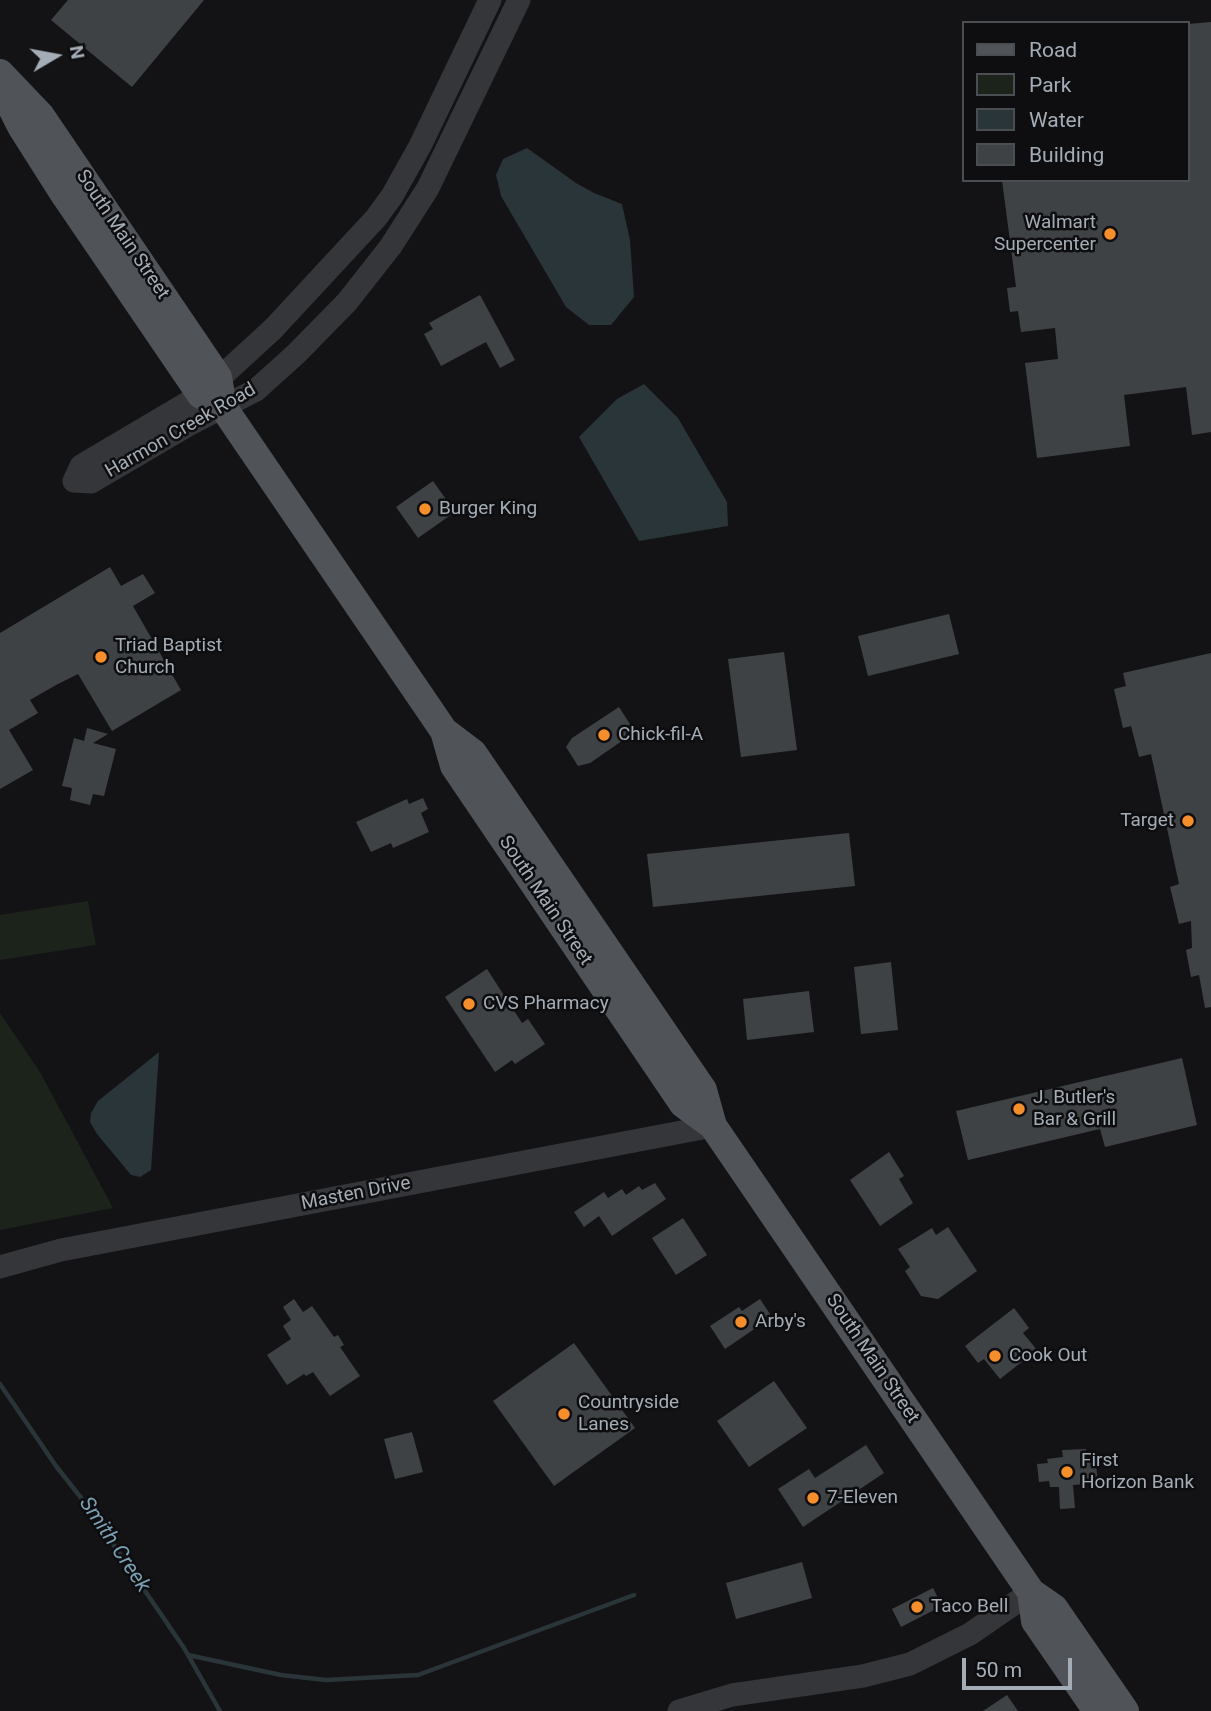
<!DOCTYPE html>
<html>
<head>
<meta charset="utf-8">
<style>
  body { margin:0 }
  #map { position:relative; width:1211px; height:1711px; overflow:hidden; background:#131315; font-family:Roboto,sans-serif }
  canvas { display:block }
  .legend { position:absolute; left:962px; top:21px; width:228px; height:161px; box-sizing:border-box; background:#0e0e10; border:2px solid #4a4e52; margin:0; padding:9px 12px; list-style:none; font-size:21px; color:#a4adb6 }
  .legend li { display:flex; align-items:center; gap:14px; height:35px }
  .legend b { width:35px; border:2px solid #4a4e52 }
  .north { position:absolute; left:21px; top:21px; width:70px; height:70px; -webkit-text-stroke:5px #0e0e10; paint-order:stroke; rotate:80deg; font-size:19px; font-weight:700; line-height:28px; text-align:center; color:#a4adb6 }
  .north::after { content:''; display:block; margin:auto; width:24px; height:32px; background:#a4adb6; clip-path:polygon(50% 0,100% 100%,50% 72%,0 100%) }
  .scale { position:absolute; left:962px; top:1658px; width:110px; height:32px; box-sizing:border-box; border:4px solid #a4adb6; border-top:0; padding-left:9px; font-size:21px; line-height:24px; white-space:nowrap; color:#a4adb6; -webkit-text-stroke:5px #0e0e10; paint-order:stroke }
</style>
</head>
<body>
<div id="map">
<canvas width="1211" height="1711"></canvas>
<ul class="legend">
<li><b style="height:9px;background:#505459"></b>Road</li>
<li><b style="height:19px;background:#1b231b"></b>Park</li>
<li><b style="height:19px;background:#293539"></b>Water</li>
<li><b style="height:19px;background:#3f4245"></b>Building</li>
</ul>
<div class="north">N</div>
<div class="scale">50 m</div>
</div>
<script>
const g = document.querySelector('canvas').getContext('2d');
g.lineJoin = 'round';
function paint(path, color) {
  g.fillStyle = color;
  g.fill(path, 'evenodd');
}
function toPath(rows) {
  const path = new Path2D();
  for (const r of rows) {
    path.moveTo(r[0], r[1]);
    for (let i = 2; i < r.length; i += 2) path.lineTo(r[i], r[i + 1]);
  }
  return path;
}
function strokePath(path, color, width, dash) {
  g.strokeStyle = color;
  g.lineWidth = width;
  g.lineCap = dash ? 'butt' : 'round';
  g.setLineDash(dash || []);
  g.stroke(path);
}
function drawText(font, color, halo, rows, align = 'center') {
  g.font = font + ' Roboto,sans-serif';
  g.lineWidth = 5;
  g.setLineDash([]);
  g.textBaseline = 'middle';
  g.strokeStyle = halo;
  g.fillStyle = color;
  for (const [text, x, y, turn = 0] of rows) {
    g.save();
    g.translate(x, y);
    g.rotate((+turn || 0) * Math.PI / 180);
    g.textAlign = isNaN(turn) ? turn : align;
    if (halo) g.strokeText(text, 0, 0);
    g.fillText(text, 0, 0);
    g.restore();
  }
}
const green = toPath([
  [88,901,96,945,0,960,0,915],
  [0,1013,40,1072,113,1208,0,1230]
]);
const water = toPath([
  [527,148,576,183,594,193,622,204,630,240,634,297,611,325,589,325,566,307,501,196,496,175,503,159],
  [644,384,678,418,727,502,728,526,639,541,579,437,617,399],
  [159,1052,151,1170,140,1177,131,1175,97,1134,90,1122,91,1113,98,1101]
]);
const stream = toPath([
  [0,1384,56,1466,97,1518,115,1547,184,1648,220,1711],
  [188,1655,281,1675,326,1680,418,1675,634,1595]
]);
const building = toPath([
  [68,0,204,0,132,87,51,20],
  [1211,22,1211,432,1192,435,1186,387,1124,395,1130,446,1037,458,1025,363,1058,359,1055,328,1021,332,1018,311,1010,312,1007,288,1016,287,1002,180,1188,180,1188,24],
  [480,295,515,360,500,368,486,342,441,366,424,334,433,329,429,323],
  [433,481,455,512,418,538,396,507],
  [110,567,121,586,143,574,155,593,133,606,181,690,112,731,78,674,56,685,30,700,38,713,9,730,33,770,0,789,0,633],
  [949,614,959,654,868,676,858,636],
  [784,652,797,750,741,757,728,659],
  [1211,653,1211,1007,1205,1008,1199,975,1191,977,1186,950,1192,948,1191,921,1179,924,1170,887,1179,884,1151,754,1139,757,1131,726,1123,728,1114,689,1126,686,1123,673],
  [619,707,635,732,590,763,578,766,566,747,572,738],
  [87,728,108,734,93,743,116,749,104,796,93,794,90,805,70,800,72,788,62,786,74,738,84,741],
  [423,798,428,809,421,813,429,832,393,848,391,843,371,852,356,822,407,799,409,804],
  [849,833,855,886,653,907,647,854],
  [891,962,898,1030,861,1034,854,967],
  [487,969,522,1023,528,1019,545,1044,515,1064,512,1060,495,1072,445,997],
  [809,991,814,1032,747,1040,743,999],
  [1182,1058,1197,1125,1105,1147,1100,1129,968,1160,956,1111],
  [889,1152,904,1176,899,1179,913,1203,880,1226,850,1180],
  [655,1183,666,1199,612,1236,599,1216,584,1227,574,1212,604,1192,608,1198,622,1189,626,1195,639,1186,642,1190],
  [683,1218,707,1255,676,1275,652,1238],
  [948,1227,977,1271,938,1299,921,1296,905,1271,910,1267,898,1249,932,1228,936,1235],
  [294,1299,303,1312,312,1306,334,1337,338,1335,344,1345,340,1347,360,1376,330,1396,313,1372,306,1376,304,1374,287,1385,267,1355,291,1339,283,1326,291,1320,283,1307],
  [760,1299,772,1317,725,1349,710,1326,739,1307,742,1311],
  [1014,1308,1029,1328,1023,1333,1037,1350,1000,1379,984,1359,978,1363,965,1346],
  [574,1343,635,1428,554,1486,493,1401],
  [774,1381,807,1428,749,1467,717,1421],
  [412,1432,423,1472,395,1479,384,1439],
  [866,1445,884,1473,803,1527,778,1489,809,1469,815,1478],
  [1086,1449,1086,1455,1095,1455,1098,1483,1073,1485,1075,1508,1060,1509,1059,1487,1050,1487,1049,1481,1039,1482,1037,1464,1048,1463,1047,1459,1063,1457,1062,1450],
  [802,1562,812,1598,736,1619,726,1583],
  [933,1588,942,1606,901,1627,892,1609],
  [1007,1695,1018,1711,983,1711]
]);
const minor = toPath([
  [490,0,420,146,392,196,376,218,273,329,201,395,81,466,74,481,91,482,188,425,256,390,296,354,347,302,391,246,428,188,519,0],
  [0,1267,61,1250,713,1126],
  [679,1711,732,1695,863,1676,910,1664,970,1634,1031,1592]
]);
const major = toPath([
  [0,73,41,116,218,377,223,407,444,731,473,753,703,1090,713,1126,1031,1592,1054,1608,1125,1711],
  [1,87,22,128,62,191,201,395,223,407],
  [444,731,454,766,683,1104,713,1126],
  [1031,1592,1035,1621,1097,1711]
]);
const markers = [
  [1110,234,7,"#f58e2b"],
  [425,509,7,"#f58e2b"],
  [101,657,7,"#f58e2b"],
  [604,735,7,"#f58e2b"],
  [1188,821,7,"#f58e2b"],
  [469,1004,7,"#f58e2b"],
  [1019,1109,7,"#f58e2b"],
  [741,1322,7,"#f58e2b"],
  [995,1356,7,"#f58e2b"],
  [564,1414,7,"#f58e2b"],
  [1067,1472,7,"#f58e2b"],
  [813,1498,7,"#f58e2b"],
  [917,1607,7,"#f58e2b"]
];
const poiNames = [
  ["Walmart",1096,223,"right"],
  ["Supercenter",1096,245,"right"],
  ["Burger King",439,509],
  ["Triad Baptist",115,646],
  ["Church",115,668],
  ["Chick-fil-A",618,735],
  ["Target",1174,821,"right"],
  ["CVS Pharmacy",483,1004],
  ["J. Butler's",1033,1098],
  ["Bar & Grill",1033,1120],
  ["Arby's",755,1322],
  ["Cook Out",1009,1356],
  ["Countryside",578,1403],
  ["Lanes",578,1425],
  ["First",1081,1461],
  ["Horizon Bank",1081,1483],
  ["7-Eleven",827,1498],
  ["Taco Bell",931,1607]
];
const streetNames = [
  ["South Main Street",122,235,56],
  ["Harmon Creek Road",181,431,-30],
  ["South Main Street",545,901,56],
  ["Masten Drive",356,1194,-11],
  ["South Main Street",872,1359,56]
];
const waterNames = [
  ["Smith Creek",114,1545,56]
];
paint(green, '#1b231b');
paint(water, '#293539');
strokePath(stream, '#293539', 4.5);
paint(building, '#3f4245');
strokePath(minor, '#34363a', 23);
strokePath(major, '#505459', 28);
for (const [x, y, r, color] of markers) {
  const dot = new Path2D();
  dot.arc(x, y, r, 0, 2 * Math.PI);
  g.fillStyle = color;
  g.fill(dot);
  strokePath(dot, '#0e0e10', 2.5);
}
drawText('19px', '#a4adb6', '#0e0e10', poiNames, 'left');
drawText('19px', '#a4adb6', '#0e0e10', streetNames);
drawText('italic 21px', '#7aa1b2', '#0e0e10', waterNames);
</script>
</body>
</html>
